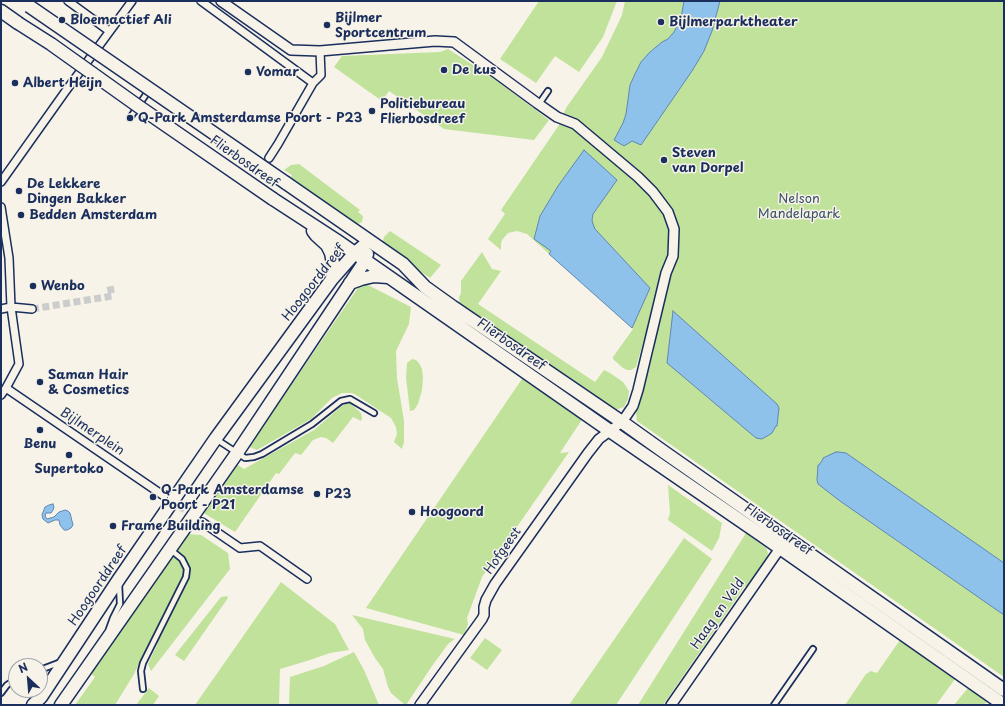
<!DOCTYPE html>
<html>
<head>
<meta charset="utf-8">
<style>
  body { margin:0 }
  #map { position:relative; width:1005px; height:706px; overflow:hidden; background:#f7f3e8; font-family:"Playpen Sans",sans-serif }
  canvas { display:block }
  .frame { position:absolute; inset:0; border:2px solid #1b2f5e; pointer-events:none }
  .north { position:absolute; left:8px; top:658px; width:40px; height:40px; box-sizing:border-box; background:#f7f3e8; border:1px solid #9fa5b1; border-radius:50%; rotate:334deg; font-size:11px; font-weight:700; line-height:16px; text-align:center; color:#1b2f5e }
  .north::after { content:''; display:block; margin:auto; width:14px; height:18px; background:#1b2f5e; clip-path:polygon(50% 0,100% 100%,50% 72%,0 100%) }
</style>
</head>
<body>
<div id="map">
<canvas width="1005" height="706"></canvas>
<div class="frame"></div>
<div class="north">N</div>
</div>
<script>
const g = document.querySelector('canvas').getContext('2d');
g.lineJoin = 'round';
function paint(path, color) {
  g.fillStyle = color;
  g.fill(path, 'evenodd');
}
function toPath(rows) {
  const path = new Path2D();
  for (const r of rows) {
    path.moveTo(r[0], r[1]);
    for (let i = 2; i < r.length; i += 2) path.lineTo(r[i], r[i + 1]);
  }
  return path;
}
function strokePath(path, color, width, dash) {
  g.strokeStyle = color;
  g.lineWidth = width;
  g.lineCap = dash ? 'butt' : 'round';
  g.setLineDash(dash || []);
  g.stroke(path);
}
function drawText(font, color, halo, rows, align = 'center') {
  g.font = font + ' "Playpen Sans",sans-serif';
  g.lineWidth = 3;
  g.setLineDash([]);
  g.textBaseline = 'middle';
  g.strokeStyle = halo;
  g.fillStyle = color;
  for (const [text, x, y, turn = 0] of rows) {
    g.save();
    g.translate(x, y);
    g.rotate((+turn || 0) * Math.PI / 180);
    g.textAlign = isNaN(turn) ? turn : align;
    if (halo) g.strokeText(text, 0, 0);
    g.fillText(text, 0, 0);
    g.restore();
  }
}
const green = toPath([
  [539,1,617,1,603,37,579,72,555,56,536,83,500,59],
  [625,1,1004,1,1004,677,637,421,636,413,640,401,654,350,644,340,636,367,631,370,627,370,623,368,613,359,613,357,633,329,632,328,548,253,527,234,517,231,508,233,502,240,501,244,501,250,488,239,505,214,501,210,559,125,566,108,602,57,622,15],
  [448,49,493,78,549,120,534,140,444,129,389,91,382,101,334,67,342,56,440,52],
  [299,164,360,210,358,212,363,216,362,222,356,225,289,180,292,175,284,170,291,165],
  [390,231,441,265,430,278,385,247,383,241,384,237],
  [482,252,492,269,501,271,478,304,595,382,604,370,610,373,623,382,629,391,628,399,624,407,615,410,460,305,459,297,461,293,461,281],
  [362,282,411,307,409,324,396,351,397,378,404,421,404,442,402,449,394,442,397,434,396,427,391,418,356,395,352,393,342,393,332,398,311,419,257,450,247,446,283,397],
  [412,359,416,360,419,363,422,369,423,378,422,390,418,404,414,410,410,411,406,378,407,363],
  [524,376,583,418,560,453,569,452,482,577,467,618,468,624,464,635,366,608],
  [350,403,361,413,362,418,361,421,353,417,333,443,326,438,321,437,313,440,301,455,295,453,279,474,276,473,235,532,202,512,235,463,244,469,314,430,343,405],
  [668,485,722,523,719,538,712,551,668,520,670,513],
  [746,533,766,548,768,553,765,568,753,591,745,586,663,705,638,705],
  [187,534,201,535,228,553,230,569,151,671,148,664,158,643,147,647,134,674,115,705,75,705,95,677,89,672],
  [684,538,712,559,616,705,569,705],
  [281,582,335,624,349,650,330,653,310,660,280,669,279,705,195,705],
  [227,596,228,598,184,661,175,655,221,597],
  [352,615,455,639,448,644,432,666,406,705,405,705,391,693,388,687,383,669,375,658,365,640,363,629],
  [485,638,502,650,487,670,470,658],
  [900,640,955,679,936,705,845,705,866,674,871,671,877,673],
  [354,652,364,670,379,705,289,705,290,677,324,666],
  [149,688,159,696,153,705,136,705],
  [968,688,987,702,983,705,954,705]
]);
const water = toPath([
  [684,1,720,1,712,31,704,51,692,71,641,145,632,141,624,146,614,140,623,123,626,114,630,85,635,74,641,62,649,53,662,42,668,39,674,32,681,18,684,1],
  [584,150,617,180,593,214,592,220,593,224,595,229,650,288,632,328,549,254,551,251,534,239,540,216,558,186,584,150],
  [673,311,777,404,779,408,777,426,776,426,772,433,769,435,762,439,756,438,667,363,673,311],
  [836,452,839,452,846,453,1004,563,1004,615,840,501,818,484,817,480,818,465,819,465,823,459,823,458,836,452],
  [53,504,54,507,53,510,51,513,46,513,45,516,47,519,54,517,59,512,65,510,68,511,70,513,73,525,71,528,67,530,64,530,60,525,59,520,55,520,48,523,43,519,42,515,45,507,49,505,53,504]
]);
const pedestrianTunnel = toPath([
  [32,309,112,296,110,286],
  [170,500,202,522]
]);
const service = toPath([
  [539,104,548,91],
  [130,118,149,90],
  [216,439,245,458,254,457,262,454,312,424,341,401,350,399,374,413],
  [109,629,113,618,120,604,119,584],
  [40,670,61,662],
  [143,689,141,671,143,663,186,577,187,569,182,559,171,550],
  [1,693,7,685,16,679],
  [774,705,813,649]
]);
const pedestrian = toPath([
  [68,1,109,31],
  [201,1,313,83],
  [269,158,278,144,313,83,321,75,320,51],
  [1,182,65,92,132,1],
  [1,207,9,258,11,307,19,364,6,388,1,395],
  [1,309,11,307,32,309],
  [6,388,164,496],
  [202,522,240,548,260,546,307,579]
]);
const minor = toPath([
  [221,1,291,50,320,51,435,41,454,42,537,103,557,117,575,124,638,177,653,192,668,212,674,229,673,256,666,273,638,390,633,406,622,422,599,439,588,453,495,584,486,600,484,607,484,615,482,619,420,705],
  [671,705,783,544]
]);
const tertiary = toPath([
  [1,11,18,23],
  [286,183,403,264,425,287,453,307,622,422,664,452,1004,690],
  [273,199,336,240,610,431,760,534,1004,705],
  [313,231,316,235,327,245,331,253,333,263,332,279],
  [350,283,361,279,374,276,388,277],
  [33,705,41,697,119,579,216,438,332,279,354,254,369,241],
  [61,705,237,453,365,261,367,254]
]);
const tertiaryBridge = toPath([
  [29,6,286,183],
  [18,23,51,44,138,106,273,199]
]);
const markers = [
  [62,20,4,"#1b2f5e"],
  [661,22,4,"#1b2f5e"],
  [327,25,4,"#1b2f5e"],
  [444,70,4,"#1b2f5e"],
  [248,72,4,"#1b2f5e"],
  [15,83,4,"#1b2f5e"],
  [372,111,4,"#1b2f5e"],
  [130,118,4,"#1b2f5e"],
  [664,160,4,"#1b2f5e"],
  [19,191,4,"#1b2f5e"],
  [21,215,4,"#1b2f5e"],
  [33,286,4,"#1b2f5e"],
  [40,382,4,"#1b2f5e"],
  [40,430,4,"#1b2f5e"],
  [69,455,4,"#1b2f5e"],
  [317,494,4,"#1b2f5e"],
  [153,497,4,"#1b2f5e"],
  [412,512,4,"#1b2f5e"],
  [113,526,4,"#1b2f5e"]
];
const poiNames = [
  ["Bijlmer",335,18],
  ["Sportcentrum",335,33],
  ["Bloemactief Ali",70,20],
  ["Bijlmerparktheater",669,22],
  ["De kus",452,70],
  ["Vomar",256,72],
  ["Albert Heijn",23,83],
  ["Politiebureau",380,104],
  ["Flierbosdreef",380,119],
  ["Q-Park Amsterdamse Poort - P23",138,118],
  ["Steven",672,153],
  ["van Dorpel",672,168],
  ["De Lekkere",27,184],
  ["Dingen Bakker",27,199],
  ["Bedden Amsterdam",29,215],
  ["Wenbo",41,286],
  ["Saman Hair",48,375],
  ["& Cosmetics",48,390],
  ["Benu",40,444,"center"],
  ["Supertoko",69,469,"center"],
  ["Q-Park Amsterdamse",161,490],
  ["Poort - P21",161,505],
  ["P23",325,494],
  ["Hoogoord",420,512],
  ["Frame Building",121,526]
];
const streetNames = [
  ["Flierbosdreef",244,162,35],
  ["Hoogoorddreef",314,283,-52],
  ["Flierbosdreef",511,345,35],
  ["Bijlmerplein",92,432,34],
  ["Flierbosdreef",778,530,35],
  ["Hofgeest",503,551,-55],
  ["Hoogoorddreef",98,586,-56],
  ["Haag en Veld",718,614,-55]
];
const parkNames = [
  ["Nelson",799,199],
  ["Mandelapark",799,214]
];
paint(green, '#c1e29a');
paint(water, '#8ec2eb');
strokePath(water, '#6087b3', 1);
strokePath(pedestrianTunnel, '#cbcccc', 7, [7, 3.5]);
strokePath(service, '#1b2f5e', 8);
strokePath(pedestrian, '#1b2f5e', 10);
strokePath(minor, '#1b2f5e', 12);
strokePath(tertiary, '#1b2f5e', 15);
strokePath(service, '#f7f3e8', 4.5);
strokePath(pedestrian, '#f7f3e8', 7);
strokePath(minor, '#f7f3e8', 9);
strokePath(tertiary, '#f7f3e8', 12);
strokePath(tertiaryBridge, '#1b2f5e', 15, []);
strokePath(tertiaryBridge, '#f7f3e8', 12);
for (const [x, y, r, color] of markers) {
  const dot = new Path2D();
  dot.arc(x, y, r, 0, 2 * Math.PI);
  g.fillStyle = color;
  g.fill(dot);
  strokePath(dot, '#f7f3e8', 1.5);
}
drawText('bold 13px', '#1b2f5e', '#f7f3e8', poiNames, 'left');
drawText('13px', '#1b2f5e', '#f7f3e8', streetNames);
drawText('13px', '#3c536a', '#f7f3e8', parkNames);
</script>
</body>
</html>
